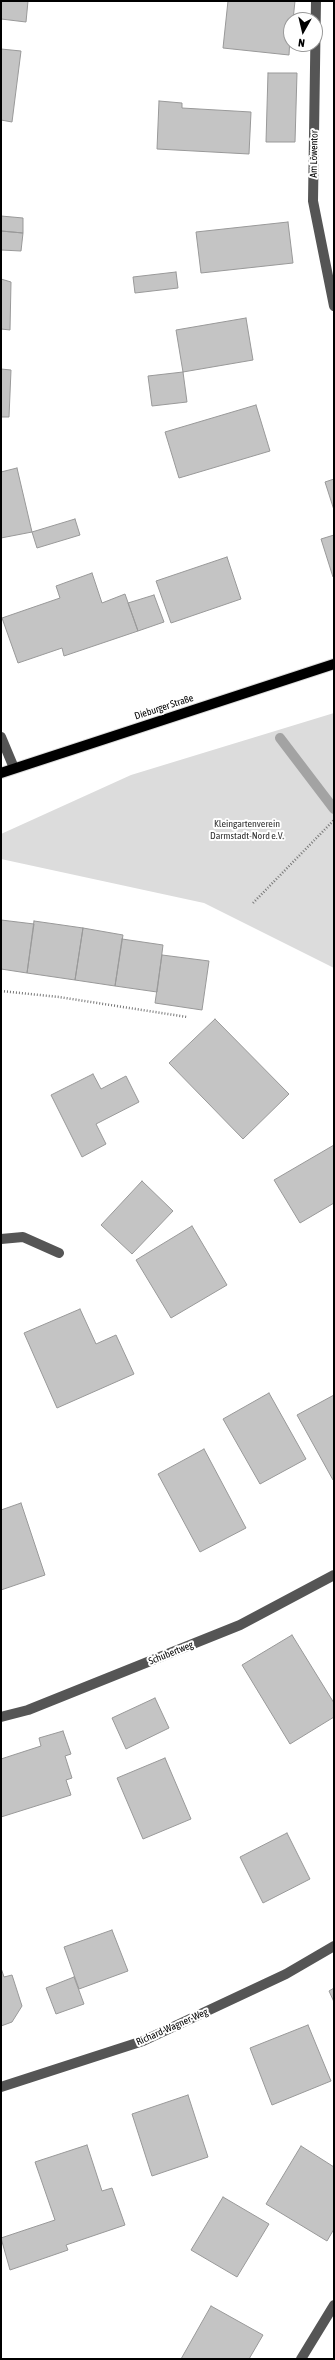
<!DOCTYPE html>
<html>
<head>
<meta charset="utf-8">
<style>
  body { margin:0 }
  #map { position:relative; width:335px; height:2360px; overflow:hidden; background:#fff; font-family:"Asap Condensed",sans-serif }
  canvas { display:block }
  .frame { position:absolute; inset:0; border:2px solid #000; pointer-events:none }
  .north { position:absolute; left:283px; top:12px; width:40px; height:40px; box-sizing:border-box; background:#fff; border:1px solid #999; border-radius:50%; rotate:188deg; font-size:11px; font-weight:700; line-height:16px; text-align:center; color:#000 }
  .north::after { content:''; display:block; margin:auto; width:14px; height:18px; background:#000; clip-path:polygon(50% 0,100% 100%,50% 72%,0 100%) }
</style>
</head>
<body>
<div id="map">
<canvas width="335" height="2360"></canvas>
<div class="frame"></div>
<div class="north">N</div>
</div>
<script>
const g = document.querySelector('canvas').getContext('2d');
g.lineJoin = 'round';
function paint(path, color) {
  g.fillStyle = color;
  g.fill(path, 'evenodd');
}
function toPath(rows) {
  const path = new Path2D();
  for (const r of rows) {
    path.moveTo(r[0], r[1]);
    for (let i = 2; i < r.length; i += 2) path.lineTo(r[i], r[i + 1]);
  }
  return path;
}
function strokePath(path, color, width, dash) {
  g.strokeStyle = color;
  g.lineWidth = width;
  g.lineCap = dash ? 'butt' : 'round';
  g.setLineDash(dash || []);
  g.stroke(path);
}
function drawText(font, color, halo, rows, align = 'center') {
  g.font = font + ' "Asap Condensed",sans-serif';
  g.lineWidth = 4;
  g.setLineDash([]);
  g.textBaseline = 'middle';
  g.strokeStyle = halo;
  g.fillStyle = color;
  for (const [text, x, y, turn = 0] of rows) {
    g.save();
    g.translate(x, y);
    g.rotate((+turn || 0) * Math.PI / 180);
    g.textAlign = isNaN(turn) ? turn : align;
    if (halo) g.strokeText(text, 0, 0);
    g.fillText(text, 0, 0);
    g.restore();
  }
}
const green = toPath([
  [334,713,334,968,204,903,1,859,1,834,131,775]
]);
const stream = toPath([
  [280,738,334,809]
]);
const building = toPath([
  [1,1,28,1,26,22,1,19,1,1],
  [228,1,295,1,293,20,291,20,289,55,223,48,228,1],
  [1,49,21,51,12,122,1,120,1,49],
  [268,73,297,73,295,142,266,142,268,73],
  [159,101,182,103,182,108,251,112,249,154,157,149,159,101],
  [1,216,23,218,23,233,1,231,1,216],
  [288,222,293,263,201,273,196,232,288,222],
  [1,231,23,233,21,251,1,250,1,231],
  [176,272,178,288,135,293,133,277,176,272],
  [1,279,11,282,10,330,1,329,1,279],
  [246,318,253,360,183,372,176,330,246,318],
  [1,369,11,370,9,417,1,417,1,369],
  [183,372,187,402,152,406,148,376,183,372],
  [256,405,270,451,179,478,165,432,256,405],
  [17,468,32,532,1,538,1,472,17,468],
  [334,479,334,510,325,482,334,479],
  [75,519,80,535,37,548,32,532,75,519],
  [334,535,334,576,333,577,321,539,334,535],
  [227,557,241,599,171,623,156,581,227,557],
  [92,573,102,603,125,594,138,631,64,656,62,648,18,663,2,618,60,598,56,586,92,573],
  [154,595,164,622,138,631,128,603,154,595],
  [1,920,34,924,27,973,1,969,1,920],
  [34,921,83,928,75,980,27,973,34,921],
  [83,928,123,935,115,986,75,980,83,928],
  [122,939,163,945,157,992,115,986,122,939],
  [162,955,209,961,202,1010,155,1003,162,955],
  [215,1019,289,1094,243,1139,169,1063,215,1019],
  [93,1074,101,1089,126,1076,139,1102,96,1124,106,1144,82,1157,51,1095,93,1074],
  [334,1145,334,1203,300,1223,274,1180,334,1145],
  [142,1181,173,1211,132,1254,101,1225,142,1181],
  [192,1226,227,1285,171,1318,136,1260,192,1226],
  [80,1309,96,1344,116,1335,134,1374,57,1408,24,1333,80,1309],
  [269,1393,306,1459,260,1484,223,1419,269,1393],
  [334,1395,334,1480,333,1480,297,1415,334,1395],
  [204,1449,246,1528,200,1552,158,1474,204,1449],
  [21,1503,45,1575,1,1590,1,1510,21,1503],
  [292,1635,334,1703,334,1717,290,1744,242,1665,292,1635],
  [155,1698,169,1728,126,1749,112,1718,155,1698],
  [63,1731,71,1754,65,1756,72,1778,66,1780,71,1795,1,1817,1,1759,41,1746,39,1738,63,1731],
  [165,1758,191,1819,143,1839,117,1778,165,1758],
  [287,1833,310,1879,263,1903,240,1857,287,1833],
  [112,1930,128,1971,79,1989,64,1947,112,1930],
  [1,1968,4,1977,12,1975,22,2006,12,2022,1,2026,1,1968],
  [74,1977,84,2004,56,2014,46,1988,74,1977],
  [334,1988,334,2002,329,1991,334,1988],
  [308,2025,331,2081,272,2105,250,2048,308,2025],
  [188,2095,208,2157,152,2176,132,2114,188,2095],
  [87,2145,102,2191,112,2188,125,2225,66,2245,68,2250,10,2270,1,2238,55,2220,35,2162,87,2145],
  [301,2146,334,2167,334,2229,327,2241,266,2204,301,2146],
  [223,2197,269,2224,237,2277,191,2250,223,2197],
  [211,2306,263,2335,249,2359,181,2359,211,2306]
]);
const path = toPath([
  [253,903,334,820],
  [1,991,59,997,187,1017]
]);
const minor = toPath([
  [316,1,313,201,334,306],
  [1,737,14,768],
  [1,1239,23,1237,59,1253],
  [1,1717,28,1710,240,1625,334,1575],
  [1,2087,143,2041,286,1974,334,1946],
  [301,2359,334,2305]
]);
const major = toPath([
  [1,773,334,664]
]);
const streetNames = [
  ["Am Löwentor",314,154,-89],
  ["Dieburger Straße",164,707,-18],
  ["Schubertweg",171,1653,-22],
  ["Richard-Wagner-Weg",172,2027,-24]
];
const parkNames = [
  ["Kleingartenverein",247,824],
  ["Darmstadt-Nord e.V.",247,836]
];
paint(green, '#dcdcdc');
strokePath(stream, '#a3a3a3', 10);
paint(building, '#c4c4c4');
strokePath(building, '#999', 1);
strokePath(major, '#dbdbdb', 12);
strokePath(path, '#777', 2.5, [1, 2]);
strokePath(minor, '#555', 10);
strokePath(major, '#000', 10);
drawText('10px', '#000', '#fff', streetNames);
drawText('10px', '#333', '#fff', parkNames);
</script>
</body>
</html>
